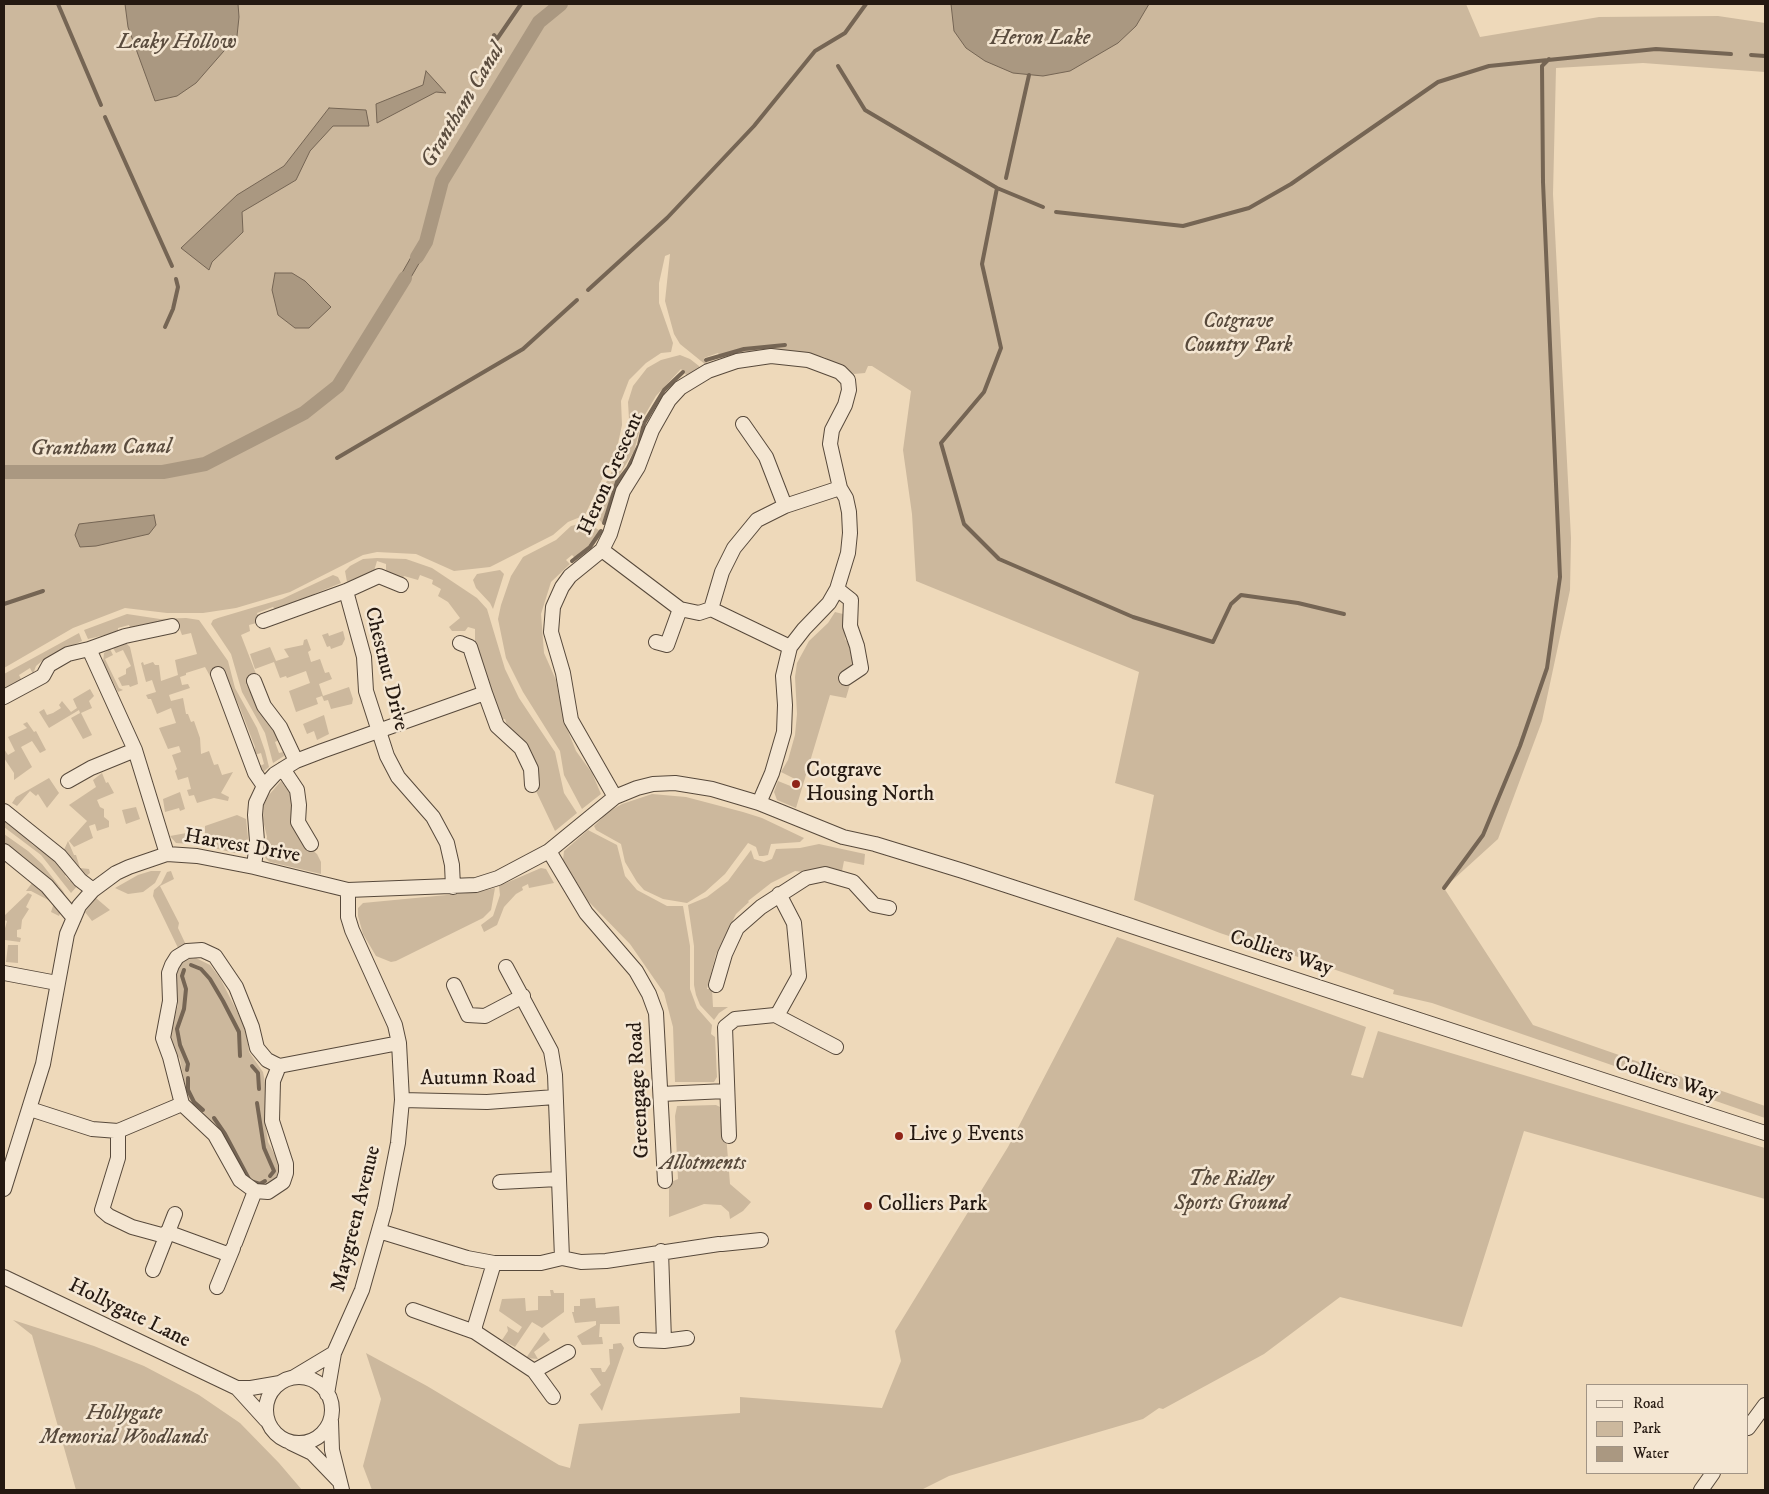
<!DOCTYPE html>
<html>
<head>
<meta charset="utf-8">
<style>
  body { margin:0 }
  #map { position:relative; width:1769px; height:1494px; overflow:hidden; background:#eed9ba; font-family:"IM FELL DW Pica",serif }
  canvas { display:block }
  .frame { position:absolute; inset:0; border:5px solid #251911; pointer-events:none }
  .legend { position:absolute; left:1586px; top:1384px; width:162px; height:90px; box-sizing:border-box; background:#f4e6d2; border:1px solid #a19485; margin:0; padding:6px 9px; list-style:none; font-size:15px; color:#251911 }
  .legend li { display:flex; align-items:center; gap:10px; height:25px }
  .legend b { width:25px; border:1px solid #a19485 }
</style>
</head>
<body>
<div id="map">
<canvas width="1769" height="1494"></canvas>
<div class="frame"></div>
<ul class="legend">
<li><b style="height:6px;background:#f4e6d2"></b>Road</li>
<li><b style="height:14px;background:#ccb89d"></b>Park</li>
<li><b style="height:14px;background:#aa9881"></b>Water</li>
</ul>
</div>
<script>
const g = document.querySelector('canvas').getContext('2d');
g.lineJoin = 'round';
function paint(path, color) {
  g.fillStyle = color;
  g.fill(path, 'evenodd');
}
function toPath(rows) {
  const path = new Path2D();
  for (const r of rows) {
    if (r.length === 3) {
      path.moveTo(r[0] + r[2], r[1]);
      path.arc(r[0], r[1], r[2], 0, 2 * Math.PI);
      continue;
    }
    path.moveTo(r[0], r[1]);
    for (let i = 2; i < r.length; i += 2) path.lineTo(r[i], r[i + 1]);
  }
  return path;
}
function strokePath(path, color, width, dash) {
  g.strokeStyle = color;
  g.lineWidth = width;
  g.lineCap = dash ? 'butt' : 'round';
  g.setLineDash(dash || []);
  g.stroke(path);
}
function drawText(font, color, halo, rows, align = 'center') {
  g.font = font + ' "IM FELL DW Pica",serif';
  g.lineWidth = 5;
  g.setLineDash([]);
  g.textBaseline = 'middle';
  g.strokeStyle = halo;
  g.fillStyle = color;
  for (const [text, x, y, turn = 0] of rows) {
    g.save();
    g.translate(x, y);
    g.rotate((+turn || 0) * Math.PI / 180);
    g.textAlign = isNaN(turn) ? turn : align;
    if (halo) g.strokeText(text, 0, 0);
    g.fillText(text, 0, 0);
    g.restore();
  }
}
const green = toPath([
  [4,4,1466,4,1480,37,1599,17,1718,16,1765,23,1765,72,1643,63,1556,68,1553,194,1571,538,1570,590,1542,721,1498,839,1444,888,1533,1025,1765,1106,1765,1118,1432,1003,1393,994,1394,990,1272,948,1268,949,1220,933,1134,900,1154,795,1115,783,1139,672,916,581,912,514,903,450,911,391,872,366,868,366,865,373,854,374,824,357,791,351,767,352,723,361,718,353,704,358,709,365,706,365,680,344,674,334,665,301,670,254,665,256,659,283,659,303,673,343,671,352,661,353,646,363,629,380,621,401,622,425,617,448,585,515,568,522,553,535,490,567,454,571,416,554,377,552,363,555,290,592,236,608,203,613,167,613,125,608,73,628,4,668],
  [680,355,690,359,699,366,700,370,687,376,681,369,656,396,643,418,634,451,617,479,602,523,595,514,597,500,624,448,629,419,628,402,633,386,647,368,661,360],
  [587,522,603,533,585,555,577,560,572,555,566,560,570,564,551,582,541,614,544,653,556,680,564,721,576,751,592,773,601,794,582,809,564,775,560,751,523,692,506,658,498,619,501,605,511,576,523,557,556,540,571,526],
  [377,558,406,559,432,568,477,598,487,609,505,669,519,698,555,752,564,793,577,813,555,831,536,791,535,766,505,727,507,725,505,719,501,720,475,645,475,629,468,627,465,631,452,631,449,627,460,618,448,602,438,596,441,589,432,584,433,580,420,575,418,580,404,576,401,581,386,573,386,564,377,561,374,571,347,582,345,571,350,566,363,559],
  [500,570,504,574,493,609,490,603,476,588,473,580,477,574],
  [333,575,338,577,341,583,314,594,315,597,276,610,273,607,257,613,260,622,249,625,250,631,241,635,258,679,246,684,265,720,276,733,279,740,275,742,279,753,283,752,284,756,273,763,265,733,242,692,231,654,211,624,213,620,218,618,282,599],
  [835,612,843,614,845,639,855,653,850,670,851,681,846,698,830,695,796,808,777,800,774,792,778,781,798,789,801,782,781,772,788,760,795,735,797,714,795,677,797,663,809,641,828,623],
  [127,614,160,619,186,618,199,620,228,661,235,688,257,728,265,751,269,767,261,774,258,767,264,764,261,753,254,755,255,747,240,708,221,668,214,671,214,674,210,676,205,667,186,673,186,675,180,677,182,685,188,684,190,688,169,695,171,701,183,698,186,714,188,714,191,722,194,721,200,738,201,754,209,751,214,765,218,764,222,775,233,772,221,793,229,797,228,801,214,798,197,803,194,795,189,796,187,790,191,789,188,777,178,780,175,771,177,769,172,755,181,752,179,746,168,749,159,728,176,723,171,708,157,714,151,699,148,699,146,695,156,692,152,680,146,682,141,663,143,662,144,665,153,662,155,665,159,665,161,681,178,675,175,660,197,654,191,633,182,635,179,627,131,630,129,625,118,628,118,632,88,639,84,630],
  [343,631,345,639,342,645,331,649,330,646,327,647,322,635,328,633,329,636],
  [79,633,82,641,43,660,36,666,33,674,30,668,19,675,22,681,4,691,4,674],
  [307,639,311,650,308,652,311,662,320,659,325,673,329,672,332,679,319,684,323,696,349,687,353,699,352,704,331,709,328,700,324,701,322,696,316,698,318,704,296,712,289,691,310,683,306,671,287,678,286,676,280,678,274,662,255,669,250,654,270,647,276,661,289,657,284,649,303,645,304,640],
  [121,642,126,643,130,647,137,678,138,684,130,687,129,685,122,686,118,678,126,674,126,669,131,666,123,650,116,653,113,648,121,646],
  [110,649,113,655,105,659,119,688,123,690,118,692,103,662,104,653],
  [90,689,94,696,89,701,92,708,81,713,92,735,83,739,71,718,80,713,79,710,49,728,39,712,44,709,47,715,53,713,61,708,59,705,62,701,71,712,77,708,73,699],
  [324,715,329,734,317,740,314,731,307,734,303,724],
  [27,722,34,732,36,731,46,750,40,753,32,741,21,747,32,767,14,780,14,773,4,758,4,749,8,755,15,751,8,737,27,728,23,724],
  [102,773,106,783,108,782,114,793,97,800,100,807,104,809,104,817,109,821,109,827,97,831,95,824,89,826,93,838,74,847,69,841,87,821,69,805,96,787,93,780],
  [49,778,59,793,47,808,38,794,36,796,30,791,17,806,12,803,16,797],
  [281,781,291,795,296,831,300,840,317,854,321,862,321,874,270,862,266,859,264,854,267,837,263,820,264,804,268,796],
  [180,792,185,809,180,811,179,808,165,812,163,799],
  [652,794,686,797,743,812,762,818,804,838,800,842,771,844,768,855,763,856,759,856,756,847,748,843,725,874,705,892,687,903,663,899,644,890,637,882,625,862,621,844,596,830,594,826,608,812,622,804],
  [136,807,140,819,126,824,122,810],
  [237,815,246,819,248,838,245,850,235,853,205,846,205,826],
  [4,821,10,823,33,845,47,853,67,873,65,876,70,881,73,878,79,884,71,893,41,855,4,827],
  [588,830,617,845,625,876,637,890,667,906,683,906,690,946,690,989,697,1008,712,1025,711,1034,715,1037,717,1077,714,1082,675,1082,673,1027,664,993,630,944,588,901,563,860,564,851],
  [192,832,192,844,176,843,170,836],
  [4,834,28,851,42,864,63,891,67,899,66,901,59,894,61,891,58,886,54,887,23,856,4,846],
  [68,841,74,855,76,855,80,868,89,869,90,873,85,877,63,852],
  [819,844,865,854,864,865,844,861,842,871,827,867,803,872,795,871,771,883,748,901,749,902,736,914,716,954,707,989,712,989,713,1007,728,1007,719,1013,714,1020,700,1005,696,995,694,985,694,946,688,905,707,897,728,881,751,850,754,859,764,862,772,859,776,849,800,848],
  [541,868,546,869,554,883,529,888,528,884,522,887,523,890,516,894,504,907,497,925,484,932,481,925,493,916,500,895,499,886],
  [151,871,161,871,155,883,143,892,128,894,115,888,138,875],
  [171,871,174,879,160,886,179,923,178,928,187,947,180,952,153,896,154,890,161,884,167,872],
  [32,883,62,909,59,916,51,912,54,903,31,891,26,891],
  [495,888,491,910,483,918,396,961,391,962,376,956,363,934,358,916,358,908,363,903,478,892],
  [28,893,32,895,26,907,29,909,22,920,21,929,17,930,17,937,21,938,20,942,5,940,4,932,7,921,4,920,4,916],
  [96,898,110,910,92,921,85,912],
  [1117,937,1366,1027,1351,1075,1363,1078,1378,1031,1765,1148,1765,1199,1524,1131,1462,1327,1340,1297,1264,1354,1163,1409,1159,1408,1143,1419,949,1476,921,1490,372,1490,363,1466,381,1399,366,1353,427,1386,559,1465,570,1468,579,1424,740,1413,740,1397,882,1408,901,1361,895,1331,1008,1147],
  [8,945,18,945,18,963,6,962],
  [196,958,210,965,220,978,246,1029,249,1052,263,1072,266,1088,265,1123,268,1142,278,1161,278,1170,277,1176,269,1185,257,1187,243,1175,225,1138,191,1102,186,1092,180,1059,173,1049,170,1033,178,1005,176,972,184,960],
  [716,1105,724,1109,730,1184,751,1202,743,1211,730,1219,729,1212,721,1205,704,1204,669,1217,669,1183,678,1179,675,1116,677,1106],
  [550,1290,553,1290,554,1293,564,1293,564,1312,542,1328,532,1322,515,1347,502,1340,508,1331,507,1326,518,1333,522,1327,499,1311,502,1299,525,1298,526,1311,538,1310,538,1296,551,1296],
  [595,1298,596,1308,619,1306,620,1324,600,1324,599,1337,602,1337,603,1344,582,1345,577,1336,596,1325,596,1321,575,1323,572,1312,574,1312,574,1306,580,1306,580,1299],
  [13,1320,94,1346,144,1366,199,1395,240,1423,279,1463,302,1490,76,1490,32,1335],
  [544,1332,550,1340,534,1352,538,1359,526,1358],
  [621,1343,624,1348,602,1411,590,1394,601,1385,590,1368,601,1368,602,1372,605,1372,610,1364,609,1349,613,1349,613,1344]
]);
const water = toPath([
  [125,4,238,4,239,17,237,36,196,83,177,96,155,101,128,27,125,4],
  [951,4,1149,4,1136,26,1118,43,1070,71,1043,76,1013,73,985,61,966,48,954,31,951,4],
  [426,71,446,93,436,92,377,123,376,104,423,85,426,71],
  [329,108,366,110,369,126,333,126,310,151,296,180,242,212,243,232,212,262,209,270,181,248,237,195,284,166,329,108],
  [423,236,426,242,432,241,403,291,396,293,394,287,423,236],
  [275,273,292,273,305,281,331,307,309,328,295,328,278,315,272,290,275,273],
  [154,515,156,525,149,534,96,546,80,547,75,535,79,524,154,515]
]);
const stream = toPath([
  [58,4,101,105],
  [494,35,497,39,521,4],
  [1751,55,1765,56],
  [838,66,865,110,997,188,1043,207],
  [105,117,172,266],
  [1006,178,1029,75],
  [997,188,982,264,1001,348,984,392,941,443,964,524,999,559,1133,617,1213,642,1231,604,1241,595,1298,603,1344,614],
  [1056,212,1183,226,1249,208,1291,184,1438,82,1489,66,1656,49,1731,54],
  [588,290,667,218,754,126,815,51,845,33,866,4],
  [165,327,173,309,178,287,176,279],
  [706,360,744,349,785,345],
  [337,458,523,349,577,300],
  [604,523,617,482,628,468,639,445,644,423,664,390,683,372],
  [572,561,590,547,601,531],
  [4,604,43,591],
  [1444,888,1483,835,1520,746,1547,668,1560,577,1543,182,1542,66,1549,59],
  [191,965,201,969,210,979,223,1001,239,1032,240,1056],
  [184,970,182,976,186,989,184,1009,177,1029,180,1045,188,1064,187,1070],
  [252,1066,258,1073,259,1089],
  [188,1078,188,1090,194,1102,203,1110],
  [257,1103,264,1148,274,1171,270,1176],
  [214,1118,225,1134,250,1181,260,1184,265,1181]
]);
const canal = toPath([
  [417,257,426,242,442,181,539,22,561,4],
  [4,472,163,472,205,464,304,413,338,386,405,278]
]);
const minor = toPath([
  [743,424,766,457,785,506],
  [602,550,680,609,699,613,711,609,790,647],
  [837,589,851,600,850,626,857,646,861,668,846,678],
  [346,591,364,657,366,691,387,756,398,777,433,817,447,843,452,865,453,887],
  [711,609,722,572,734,548,757,520,785,506,840,488],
  [263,621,346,591,379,576,401,585],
  [656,642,667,645,680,609],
  [460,643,470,647,485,693],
  [89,649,135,750,167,854],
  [218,674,255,773,264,786],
  [254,681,264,706,280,727,296,761],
  [4,697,43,676,49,665,68,654,89,649,125,636,172,626],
  [283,769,297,790,299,805,298,822,311,844],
  [68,781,91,768,135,750],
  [615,797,571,720,563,673,551,632,553,607,562,587,570,576,602,550,610,534,623,491,638,467,652,430,669,400,680,388,708,371,737,361,771,356,808,360,840,372,848,380,849,390,845,405,832,430,830,444,840,488,846,498,849,512,850,533,848,553,837,589,829,603,804,629,790,647,783,676,785,705,784,732,772,773,759,803],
  [4,811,60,856,80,880,93,890],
  [4,851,47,886,74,918],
  [549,851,586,913,636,971,649,994,656,1013,665,1181],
  [254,867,257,841,255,815,256,803,264,786,275,774,296,761,322,751,485,693,497,726,521,748,531,769,532,785],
  [202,950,215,956,236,987,252,1027,257,1048,267,1060,279,1066,273,1081,272,1121,286,1164,286,1173,283,1182,268,1192,255,1191,240,1180,215,1135,182,1104,170,1057,163,1038,170,1001,169,973,172,965,177,957,187,951,202,950],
  [506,967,551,1051,555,1075,562,1258],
  [4,973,57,983],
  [454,985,468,1015,485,1016,523,996],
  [716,985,725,954,737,928,761,907,806,878,825,874,853,882,874,905,889,908],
  [775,1015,836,1047],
  [279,1066,399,1043],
  [661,1094,726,1091],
  [402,1100,487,1102,555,1097],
  [30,1109,92,1129,118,1131,182,1104],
  [118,1131,118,1158,102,1210,109,1216,132,1227,165,1236],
  [729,1136,725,1027,735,1019,775,1015,779,1012,799,976,794,923,779,894],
  [500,1182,558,1179],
  [4,1189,43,1064,67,934,79,906,93,890,116,873,129,867,167,854,197,856,254,867,348,890,476,885,498,878,549,851,615,797,637,788,653,784,675,783,712,789,759,803,843,837,875,844,963,871,1765,1133],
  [379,1231,467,1258,494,1263,541,1263,562,1258,581,1262,606,1261,719,1244],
  [167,1232,230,1255],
  [235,1243,255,1191],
  [722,1244,761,1240],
  [661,1251,664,1341],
  [494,1263,475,1326,475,1332,534,1371,553,1397],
  [153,1270,175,1214],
  [4,1277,237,1388,266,1420],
  [217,1287,233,1248],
  [413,1310,475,1332],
  [641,1340,664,1341,687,1338],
  [534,1371,568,1352],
  [299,1410,33],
  [294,1377,334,1353],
  [237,1388,251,1388,280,1383],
  [327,1394,334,1353,362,1290,385,1209,398,1143,402,1100,399,1043,395,1025,352,930,348,917,348,890],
  [331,1421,332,1450,342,1490],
  [1748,1428,1765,1405],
  [291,1443,312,1453,338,1480],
  [1701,1490,1713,1473]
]);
const markers = [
  [796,784,5,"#8f2418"],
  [899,1136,5,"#8f2418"],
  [868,1206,5,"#8f2418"]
];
const parkNames = [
  ["Cotgrave",1238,323],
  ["Country Park",1238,347],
  ["Allotments",703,1165],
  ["The Ridley",1231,1181],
  ["Sports Ground",1231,1205],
  ["Hollygate",124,1415],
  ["Memorial Woodlands",124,1439]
];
const streetNames = [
  ["Heron Crescent",612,474,-66],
  ["Chestnut Drive",385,669,76],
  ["Harvest Drive",242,847,10],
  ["Colliers Way",1281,954,18],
  ["Autumn Road",478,1079,-1],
  ["Colliers Way",1666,1080,18],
  ["Greengage Road",640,1090,-93],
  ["Maygreen Avenue",357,1219,-76],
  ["Hollygate Lane",129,1314,26]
];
const poiNames = [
  ["Cotgrave",806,772],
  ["Housing North",806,796],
  ["Live 9 Events",909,1136],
  ["Colliers Park",878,1206]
];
const waterNames = [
  ["Heron Lake",1040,39],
  ["Leaky Hollow",177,43],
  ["Grantham Canal",464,106,-59],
  ["Grantham Canal",101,449,-1]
];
paint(green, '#ccb89d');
paint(water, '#aa9881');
strokePath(water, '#756554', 1);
strokePath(stream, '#756554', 4);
strokePath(canal, '#aa9881', 14);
strokePath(minor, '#57493b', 16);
strokePath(minor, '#f4e6d2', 14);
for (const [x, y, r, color] of markers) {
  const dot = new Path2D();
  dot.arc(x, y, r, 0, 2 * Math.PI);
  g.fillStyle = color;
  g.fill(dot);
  strokePath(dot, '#f4e6d2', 2);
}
drawText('italic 21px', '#57493b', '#f4e6d2', parkNames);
drawText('21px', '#251911', '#f4e6d2', streetNames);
drawText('21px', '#251911', '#f4e6d2', poiNames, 'left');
drawText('italic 22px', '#5a4c3e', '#f4e6d2', waterNames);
</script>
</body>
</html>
